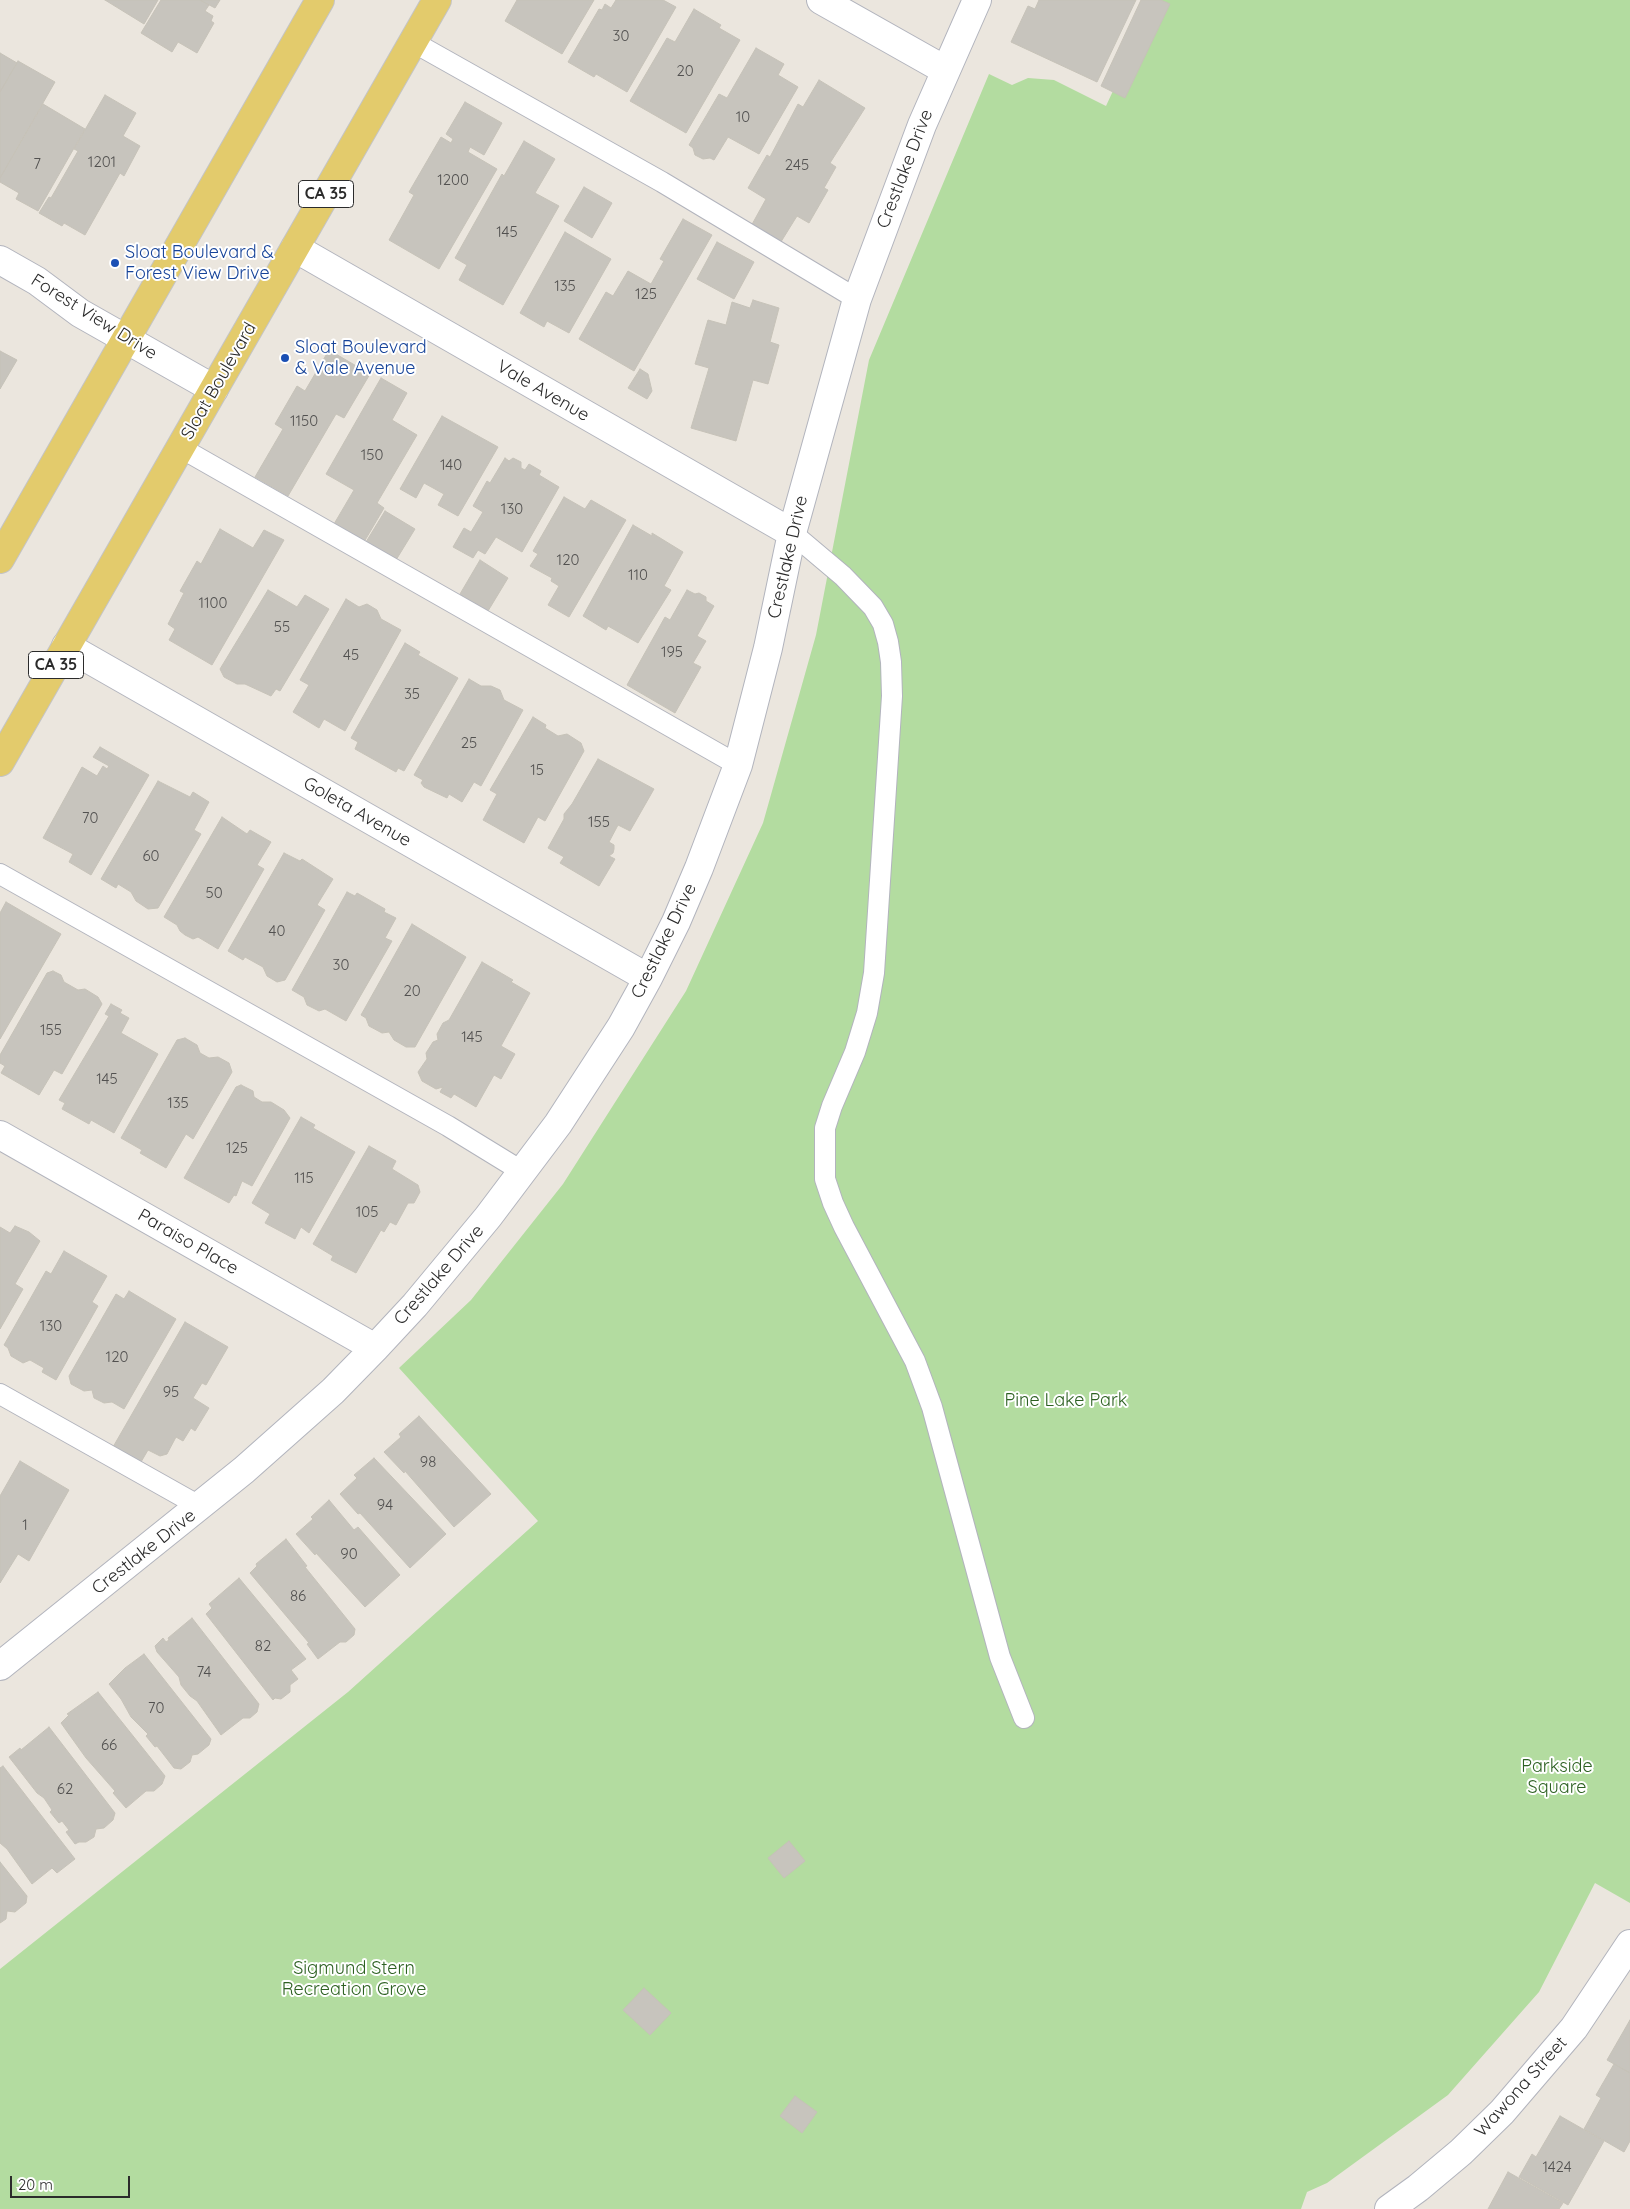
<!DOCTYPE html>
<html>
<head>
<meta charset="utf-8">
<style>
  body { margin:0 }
  #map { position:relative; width:1630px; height:2209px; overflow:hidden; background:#ebe6de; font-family:Quicksand,sans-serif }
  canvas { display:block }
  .scale { position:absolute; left:10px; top:2176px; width:120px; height:22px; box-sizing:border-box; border:2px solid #2b2b2b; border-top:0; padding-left:6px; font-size:15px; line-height:18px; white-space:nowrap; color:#2b2b2b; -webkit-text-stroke:4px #fff; paint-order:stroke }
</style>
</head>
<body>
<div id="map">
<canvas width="1630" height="2209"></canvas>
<div class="scale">20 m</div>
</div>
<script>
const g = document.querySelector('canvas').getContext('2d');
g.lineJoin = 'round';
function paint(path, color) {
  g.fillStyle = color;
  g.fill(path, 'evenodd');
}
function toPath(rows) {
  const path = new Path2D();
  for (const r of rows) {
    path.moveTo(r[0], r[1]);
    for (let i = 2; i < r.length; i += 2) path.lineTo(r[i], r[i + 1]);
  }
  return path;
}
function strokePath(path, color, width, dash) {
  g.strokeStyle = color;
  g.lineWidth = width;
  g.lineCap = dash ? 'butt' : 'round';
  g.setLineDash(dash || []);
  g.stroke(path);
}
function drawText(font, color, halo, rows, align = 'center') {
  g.font = font + ' Quicksand,sans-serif';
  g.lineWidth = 4;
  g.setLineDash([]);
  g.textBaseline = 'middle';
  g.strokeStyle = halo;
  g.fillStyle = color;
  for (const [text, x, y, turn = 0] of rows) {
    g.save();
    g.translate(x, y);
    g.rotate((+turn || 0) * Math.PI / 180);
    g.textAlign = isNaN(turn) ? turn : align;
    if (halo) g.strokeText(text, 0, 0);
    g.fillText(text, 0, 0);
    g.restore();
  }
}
const green = toPath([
  [1155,0,1630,0,1630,1903,1595,1883,1539,1992,1448,2095,1327,2183,1307,2192,1301,2209,0,2209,0,1969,348,1692,538,1521,399,1368,471,1300,563,1184,686,991,763,823,816,635,869,360,989,74,1012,85,1028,78,1054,80,1106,106]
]);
const building = toPath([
  [105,0,158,0,144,24,105,0],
  [161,0,200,0,209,5,205,11,213,16,211,21,214,23,197,53,178,42,172,52,141,33,161,0],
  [200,0,220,0,215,8,200,0],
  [517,0,594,0,562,54,505,21,517,0],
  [616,0,663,0,676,7,627,92,596,74,594,77,568,62,599,9,602,10,605,4,611,8,616,0],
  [1039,0,1136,0,1097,82,1011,42,1028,6,1035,9,1039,0],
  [1141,0,1161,0,1170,4,1125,98,1101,86,1141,0],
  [694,9,721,25,719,28,740,40,686,133,630,101,667,38,675,42,694,9],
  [756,48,784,64,778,75,798,87,759,154,728,137,714,160,710,158,703,159,695,155,693,148,689,145,719,94,727,98,756,48],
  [0,53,17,63,0,92,0,53],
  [18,61,55,82,0,178,0,92,18,61],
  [819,80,865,108,830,163,836,167,824,188,828,190,809,223,797,216,779,245,750,228,766,199,748,188,767,155,770,157,798,104,803,107,819,80],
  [105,95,136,113,123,136,140,146,124,176,120,173,85,235,64,223,62,226,39,213,49,197,51,198,78,151,74,149,105,95],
  [465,102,502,123,484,155,470,147,468,152,497,169,439,269,389,240,414,195,409,192,441,137,451,143,453,139,446,134,465,102],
  [43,104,85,129,38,211,16,199,19,193,0,182,0,178,43,104],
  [524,141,555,159,535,193,559,206,503,305,459,280,467,265,455,258,502,174,504,176,524,141],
  [584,187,612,203,592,238,564,221,584,187],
  [683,219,712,235,634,371,579,339,606,292,613,296,628,271,651,284,664,261,660,259,683,219],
  [565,232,611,259,569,333,547,321,544,327,520,313,565,232],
  [717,242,754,262,734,299,697,279,717,242],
  [753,300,779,308,770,342,779,345,768,384,753,380,736,441,691,428,709,368,695,364,708,320,726,325,732,302,750,308,753,300],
  [329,350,370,374,344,418,336,414,288,496,255,477,283,429,275,424,297,386,305,391,329,350],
  [0,351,17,360,0,389,0,351],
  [640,369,648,374,652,391,647,399,628,388,640,369],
  [381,378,407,393,392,420,417,435,377,503,384,508,364,542,334,524,354,490,326,474,381,378],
  [442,416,498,447,458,516,438,505,444,494,424,483,416,498,400,489,442,416],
  [505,458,509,461,513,458,521,462,521,468,525,470,529,464,541,471,539,475,559,487,522,552,496,537,485,554,478,550,473,558,453,547,464,528,471,532,483,512,473,506,487,481,490,483,505,458],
  [564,497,585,509,591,500,626,520,569,617,548,605,559,586,551,581,552,578,530,566,538,554,533,551,564,497],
  [385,511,415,529,396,560,366,542,385,511],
  [633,525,652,536,652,533,683,552,664,586,671,590,638,643,608,626,606,630,583,616,633,525],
  [220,529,253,548,264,530,284,540,212,665,169,640,175,629,168,624,184,593,180,591,197,561,201,564,220,529],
  [480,560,508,578,488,611,460,594,480,560],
  [268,590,297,607,305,595,329,609,280,691,276,689,271,696,245,684,237,684,224,677,220,669,268,590],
  [687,590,695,594,699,593,706,597,706,601,714,606,697,636,706,641,693,663,701,667,675,713,627,685,665,617,670,620,687,590],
  [346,599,359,607,367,604,377,610,381,619,401,630,345,731,324,719,319,728,293,712,309,685,300,680,346,599],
  [405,643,420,652,418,655,458,678,404,771,398,768,396,772,355,749,358,742,351,738,405,643],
  [469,679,481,686,491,686,500,690,504,700,523,710,481,786,474,782,462,802,449,794,447,798,424,787,421,783,423,780,414,775,469,679],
  [533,717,546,725,545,728,558,736,567,734,581,743,584,751,545,821,538,817,524,843,483,820,497,794,490,790,533,717],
  [100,747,149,775,91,875,69,862,73,854,43,838,82,767,97,776,103,766,107,769,109,766,93,757,100,747],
  [598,759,654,789,630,831,618,825,609,842,614,845,614,849,613,853,609,856,615,859,599,886,560,863,564,857,548,848,564,819,564,814,572,804,598,759],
  [158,781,190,797,193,792,209,802,194,830,201,834,158,908,148,909,136,901,131,892,118,884,116,888,101,879,158,781],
  [222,817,247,834,250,830,271,842,257,865,264,869,218,949,198,937,193,939,185,935,180,931,177,925,164,917,222,817],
  [284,853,300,861,302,859,333,879,317,905,325,910,285,980,277,982,267,976,263,967,245,957,243,960,228,951,284,853],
  [347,892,355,896,357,893,385,909,384,912,396,918,385,938,392,941,346,1021,325,1009,319,1011,307,1005,304,997,292,990,347,892],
  [6,902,61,934,0,1039,0,913,6,902],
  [412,924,466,957,415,1047,406,1047,394,1040,389,1032,382,1033,369,1026,366,1018,361,1015,412,924],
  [482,962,513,980,511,982,530,993,501,1046,515,1054,501,1079,494,1075,476,1107,454,1094,451,1098,440,1092,443,1087,436,1089,422,1081,418,1072,427,1059,426,1053,433,1042,438,1040,437,1034,443,1023,449,1020,482,962],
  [53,971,61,975,64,982,78,990,85,989,98,997,102,1004,62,1074,54,1070,39,1095,1,1073,5,1066,0,1063,0,1055,47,973,53,971],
  [111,1004,122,1010,120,1013,129,1018,121,1033,158,1054,114,1133,91,1120,89,1124,62,1109,65,1103,59,1100,109,1016,105,1014,111,1004],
  [185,1038,197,1045,200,1053,209,1058,218,1057,229,1063,232,1072,193,1139,186,1134,166,1168,140,1153,142,1150,121,1138,177,1040,185,1038],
  [241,1085,253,1091,254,1097,262,1102,271,1102,284,1110,290,1118,252,1186,242,1181,236,1196,234,1195,229,1203,184,1178,236,1087,241,1085],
  [301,1117,315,1125,313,1128,355,1152,309,1233,301,1227,295,1239,265,1223,270,1214,252,1203,301,1117],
  [369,1146,396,1161,392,1169,418,1185,420,1192,414,1203,408,1203,396,1225,390,1222,384,1232,381,1230,356,1273,331,1260,333,1256,313,1244,369,1146],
  [15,1226,29,1232,40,1241,15,1284,23,1289,0,1329,0,1227,10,1233,15,1226],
  [64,1251,107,1276,92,1302,98,1306,56,1380,42,1372,44,1368,30,1360,23,1363,11,1356,8,1348,4,1345,46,1271,51,1274,64,1251],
  [129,1291,176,1319,124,1409,112,1402,104,1403,94,1398,92,1390,84,1391,71,1384,69,1376,116,1294,124,1299,129,1291],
  [185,1322,228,1347,206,1385,202,1383,193,1398,209,1408,195,1431,191,1428,183,1441,176,1437,167,1454,160,1456,148,1450,141,1462,113,1447,185,1322],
  [419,1416,491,1494,454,1527,405,1471,404,1473,384,1452,401,1437,399,1434,419,1416],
  [374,1458,446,1534,410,1568,360,1513,358,1514,340,1494,357,1478,354,1475,374,1458],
  [20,1461,69,1490,29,1561,18,1554,0,1583,0,1496,20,1461],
  [329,1500,354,1530,358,1527,400,1575,365,1607,316,1553,315,1555,296,1534,313,1519,311,1517,329,1500],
  [286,1539,307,1566,305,1567,355,1629,354,1635,346,1642,340,1642,318,1659,307,1644,309,1643,250,1573,257,1566,256,1564,286,1539],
  [239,1578,306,1659,291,1670,298,1679,290,1685,290,1692,281,1699,275,1698,273,1700,206,1614,212,1608,209,1604,239,1578],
  [192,1618,259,1704,257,1712,250,1718,243,1718,221,1735,197,1701,190,1696,181,1685,179,1677,157,1652,155,1646,163,1638,166,1642,169,1640,168,1638,192,1618],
  [144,1654,211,1739,209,1745,198,1754,192,1755,190,1762,181,1769,174,1768,157,1746,155,1747,146,1736,148,1734,131,1717,121,1699,109,1684,125,1668,144,1654],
  [98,1692,165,1776,162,1784,154,1791,146,1791,126,1808,113,1793,115,1791,86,1758,61,1723,69,1715,67,1714,98,1692],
  [49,1727,115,1813,113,1820,104,1828,96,1829,94,1837,86,1842,79,1842,75,1844,66,1832,69,1830,62,1821,59,1823,50,1812,52,1810,44,1798,37,1793,9,1757,20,1748,21,1750,49,1727],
  [3,1766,75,1859,57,1873,52,1868,32,1884,7,1849,0,1843,0,1768,3,1766],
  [789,1841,805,1861,784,1878,768,1858,789,1841],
  [0,1862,27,1896,26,1903,15,1912,7,1911,6,1919,0,1923,0,1862],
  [644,1988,671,2013,650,2035,623,2010,644,1988],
  [1630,2020,1630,2073,1607,2060,1630,2020],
  [1614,2064,1630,2073,1630,2141,1624,2152,1584,2129,1601,2098,1596,2095,1614,2064],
  [795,2096,817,2112,802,2133,780,2116,795,2096],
  [1560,2116,1604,2141,1568,2205,1519,2177,1532,2154,1536,2157,1560,2116],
  [1508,2172,1563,2203,1559,2209,1488,2209,1508,2172]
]);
const service = toPath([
  [413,42,662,182,857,299],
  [181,448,738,765],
  [792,533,843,576,873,607,883,624,888,642,891,662,892,696,874,973,867,1013,855,1052,832,1106,825,1128,825,1179,833,1203,844,1227,915,1361,932,1407,1000,1657,1024,1718],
  [0,874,448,1126,523,1172],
  [0,1394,201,1507]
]);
const minor = toPath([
  [821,0,945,70],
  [295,248,792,533],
  [0,260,37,281,80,313,214,389],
  [66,646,648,978],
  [0,1135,375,1348],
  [0,1666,244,1470,333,1391,375,1348,415,1305,488,1217,558,1124,621,1027,648,978,676,922,699,868,738,765,768,648,792,533,857,299,922,125,977,0],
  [1389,2209,1418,2188,1461,2152,1502,2112,1574,2028,1630,1944]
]);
const primary = toPath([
  [0,559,320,0],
  [0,762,437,0]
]);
const markers = [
  [115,263,5,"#1a4fb4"],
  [285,358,5,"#1a4fb4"]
];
const numberNames = [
  ["30",621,36],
  ["20",685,71],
  ["10",743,117],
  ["1201",102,162],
  ["7",37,164],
  ["245",797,165],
  ["1200",453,180],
  ["145",507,232],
  ["135",565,286],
  ["125",646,294],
  ["1150",304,421],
  ["150",372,455],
  ["140",451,465],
  ["130",512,509],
  ["120",568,560],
  ["110",638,575],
  ["1100",213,603],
  ["55",282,627],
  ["195",672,652],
  ["45",351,655],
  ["35",412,694],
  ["25",469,743],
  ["15",537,770],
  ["70",90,818],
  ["155",599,822],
  ["60",151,856],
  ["50",214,893],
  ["40",277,931],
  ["30",341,965],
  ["20",412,991],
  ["155",51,1030],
  ["145",472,1037],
  ["145",107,1079],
  ["135",178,1103],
  ["125",237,1148],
  ["115",304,1178],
  ["105",367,1212],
  ["130",51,1326],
  ["120",117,1357],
  ["95",171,1392],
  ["98",428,1462],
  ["94",385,1505],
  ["1",25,1525],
  ["90",349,1554],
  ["86",298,1596],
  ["82",263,1646],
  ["74",204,1672],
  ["70",156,1708],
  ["66",109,1745],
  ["62",65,1789],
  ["1424",1557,2167]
];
const shields = [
  [326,194,55],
  [56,665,55]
];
const shieldNames = [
  ["CA 35",326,194],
  ["CA 35",56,665]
];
const streetNames = [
  ["Crestlake Drive",905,169,-69],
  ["Forest View Drive",94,317,32],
  ["Sloat Boulevard",219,381,-60],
  ["Vale Avenue",543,391,30],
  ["Crestlake Drive",788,557,-77],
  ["Goleta Avenue",357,812,30],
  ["Crestlake Drive",664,941,-64],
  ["Paraiso Place",188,1242,30],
  ["Crestlake Drive",439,1275,-49],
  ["Crestlake Drive",144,1552,-38],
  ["Wawona Street",1521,2087,-48]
];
const transitNames = [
  ["Sloat Boulevard &",125,253],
  ["Forest View Drive",125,274],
  ["Sloat Boulevard",295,348],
  ["& Vale Avenue",295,369]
];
const parkNames = [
  ["Pine Lake Park",1066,1401],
  ["Parkside",1557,1767],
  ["Square",1557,1788],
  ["Sigmund Stern",354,1969],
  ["Recreation Grove",354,1990]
];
paint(green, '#b3dca0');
paint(building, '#c7c4bd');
strokePath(building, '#c6c2b8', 1);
strokePath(service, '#b2b4bd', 22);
strokePath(minor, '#b2b4bd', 30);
strokePath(primary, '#c4c4c4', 30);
strokePath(service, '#fff', 20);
strokePath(minor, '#fff', 28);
strokePath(primary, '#e3cb6c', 28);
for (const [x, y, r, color] of markers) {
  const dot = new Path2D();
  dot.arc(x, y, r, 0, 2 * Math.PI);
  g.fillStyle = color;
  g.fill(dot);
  strokePath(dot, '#fff', 2);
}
drawText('15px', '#525150', null, numberNames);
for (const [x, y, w] of shields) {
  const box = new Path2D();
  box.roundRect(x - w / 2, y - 13.5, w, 27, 4);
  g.fillStyle = '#fff';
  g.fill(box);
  strokePath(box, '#2b2b2b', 1);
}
drawText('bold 16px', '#2b2b2b', null, shieldNames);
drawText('18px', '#2b2b2b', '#fff', streetNames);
drawText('18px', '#164399', '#fff', transitNames, 'left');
drawText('18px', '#2d6122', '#fff', parkNames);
</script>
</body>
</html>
